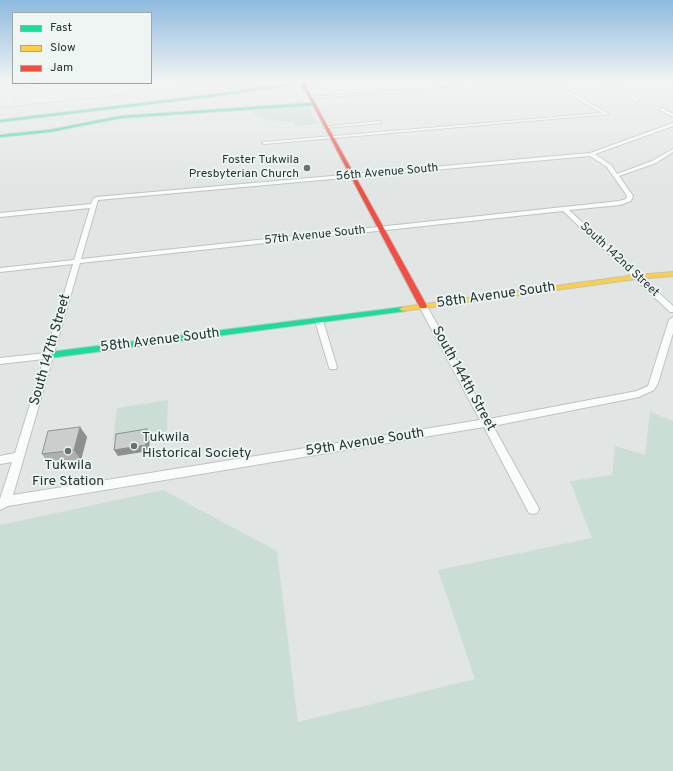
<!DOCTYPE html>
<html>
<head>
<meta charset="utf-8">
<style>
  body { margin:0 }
  #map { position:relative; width:673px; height:771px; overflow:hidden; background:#e1e6e5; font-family:Overpass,sans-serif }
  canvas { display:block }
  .legend { position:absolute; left:12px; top:12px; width:140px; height:72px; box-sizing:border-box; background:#eef5f3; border:1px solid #9ca9a7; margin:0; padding:5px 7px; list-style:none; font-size:12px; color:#223635 }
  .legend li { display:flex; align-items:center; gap:8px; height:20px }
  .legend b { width:20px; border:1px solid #9ca9a7 }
</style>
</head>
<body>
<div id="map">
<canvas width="673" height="771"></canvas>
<ul class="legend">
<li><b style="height:5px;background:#16e098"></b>Fast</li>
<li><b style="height:5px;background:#ffcf43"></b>Slow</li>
<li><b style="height:5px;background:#f24e42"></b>Jam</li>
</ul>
</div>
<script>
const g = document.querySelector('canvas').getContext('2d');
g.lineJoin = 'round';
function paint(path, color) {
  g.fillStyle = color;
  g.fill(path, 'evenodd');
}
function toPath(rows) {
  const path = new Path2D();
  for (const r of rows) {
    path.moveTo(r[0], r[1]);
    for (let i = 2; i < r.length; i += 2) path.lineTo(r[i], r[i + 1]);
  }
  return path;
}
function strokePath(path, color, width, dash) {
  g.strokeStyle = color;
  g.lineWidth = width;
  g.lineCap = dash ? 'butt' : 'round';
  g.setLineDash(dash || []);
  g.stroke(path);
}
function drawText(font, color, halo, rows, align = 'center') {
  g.font = font + ' Overpass,sans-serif';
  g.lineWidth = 3.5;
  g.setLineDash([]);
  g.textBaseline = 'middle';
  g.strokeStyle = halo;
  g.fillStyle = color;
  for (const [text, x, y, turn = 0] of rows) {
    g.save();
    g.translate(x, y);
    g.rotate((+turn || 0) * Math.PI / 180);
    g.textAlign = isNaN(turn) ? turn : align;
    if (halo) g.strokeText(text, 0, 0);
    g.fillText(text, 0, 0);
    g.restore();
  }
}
const green = toPath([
  [308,106,318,124,295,126,293,122,268,120,253,115,251,109],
  [168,400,167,431,113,440,117,408],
  [650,412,673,421,673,771,0,771,0,525,163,490,277,551,298,722,475,679,438,570,592,538,570,481,612,475,615,446,645,455]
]);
const street = toPath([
  [548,81,567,81,555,83,609,114,264,144,262,143,264,142,602,113,550,83,310,98,308,97,548,81],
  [601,81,606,81,639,100,636,101,601,81],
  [28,83,31,84,17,100,15,100,28,83],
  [660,108,662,108,673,114,673,117,660,110,660,108],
  [380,121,382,123,325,128,323,127,380,121],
  [673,123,673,126,595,154,611,165,617,174,652,161,673,149,673,152,656,163,619,176,633,196,631,201,620,205,569,210,673,306,673,312,670,312,563,211,80,263,13,495,480,420,419,306,420,304,426,304,427,306,489,419,637,391,648,386,669,320,673,317,673,333,658,383,654,390,639,397,493,426,537,505,539,509,537,513,533,514,529,513,484,427,8,506,0,510,0,499,12,462,0,464,0,456,15,453,44,359,0,364,0,358,46,353,73,264,0,272,0,268,74,260,90,208,0,217,0,213,91,204,93,199,96,197,590,153,673,123],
  [590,156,607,167,627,196,626,199,619,201,81,259,98,200,590,156],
  [319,318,323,321,337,367,336,369,330,369,329,367,315,321,319,318]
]);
const fast = toPath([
  [308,81,317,81,210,97,0,122,0,120,210,95,308,81],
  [313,103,314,105,121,118,49,132,0,137,0,135,49,130,121,116,313,103],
  [403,307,406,307,406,311,50,358,46,355,50,352,403,307]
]);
const slow = toPath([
  [45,83,43,84,0,86,0,84,45,83],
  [673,272,673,276,636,279,403,311,399,309,403,307,636,275,673,272]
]);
const jam = toPath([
  [304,88,307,89,427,306,426,308,420,308,419,306,304,88]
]);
const tram = toPath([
  [0,108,249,81]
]);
const jamBridge = toPath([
  [301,81,305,89]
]);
const wall = toPath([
  [80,427,87,437,81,460,49,464,42,454]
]);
const shadedWall = toPath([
  [80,427,87,437,81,460,74,450],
  [147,429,150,436,149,451,118,456,114,450]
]);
const building = toPath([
  [80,427,74,450,42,454,48,431,80,427],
  [147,429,146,445,114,450,116,434,147,429]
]);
const markers = [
  [307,168,4,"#657473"],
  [134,446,4,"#657473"],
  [68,451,4,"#657473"]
];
const farPoinames = [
  ["Foster Tukwila",299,161],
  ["Presbyterian Church",299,175]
];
const farStreetnames = [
  ["56th Avenue South",387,173,-5],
  ["57th Avenue South",315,236,-6],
  ["South 142nd Street",619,260,43]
];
const streetNames = [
  ["58th Avenue South",496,296,-8],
  ["58th Avenue South",160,341,-7],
  ["South 147th Street",51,350,-74],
  ["South 144th Street",463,379,61],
  ["59th Avenue South",365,443,-9]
];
const poiNames = [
  ["Tukwila",142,438],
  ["Historical Society",142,454],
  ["Tukwila",68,466,"center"],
  ["Fire Station",68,482,"center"]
];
paint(green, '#cbded5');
strokePath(street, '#bec3c2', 2);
strokePath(fast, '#bec3c2', 2);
strokePath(slow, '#bec3c2', 2);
strokePath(jam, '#bec3c2', 2);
paint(street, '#fafbfb');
paint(fast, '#16e098');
paint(slow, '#ffcf43');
paint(jam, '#f24e42');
strokePath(tram, '#c6c9c9', 1);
strokePath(jamBridge, '#bec3c2', 5, []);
strokePath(jamBridge, '#f24e42', 4);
paint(wall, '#aeb1b0');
paint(shadedWall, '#8d9090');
paint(building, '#cacecd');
strokePath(building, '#8d9090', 1);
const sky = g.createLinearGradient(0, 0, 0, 189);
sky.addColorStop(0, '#8dbadf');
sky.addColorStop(0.43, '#f2f4f3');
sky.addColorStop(1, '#f2f4f300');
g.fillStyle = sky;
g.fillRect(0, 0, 673, 189);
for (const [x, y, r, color] of markers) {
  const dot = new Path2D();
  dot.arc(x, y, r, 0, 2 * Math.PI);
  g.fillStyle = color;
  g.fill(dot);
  strokePath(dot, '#eef5f3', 1.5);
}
drawText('12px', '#223635', '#eef5f3', farPoinames, 'right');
drawText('12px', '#223635', '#eef5f3', farStreetnames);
drawText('14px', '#223635', '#eef5f3', streetNames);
drawText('14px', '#223635', '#eef5f3', poiNames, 'left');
</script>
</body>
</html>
